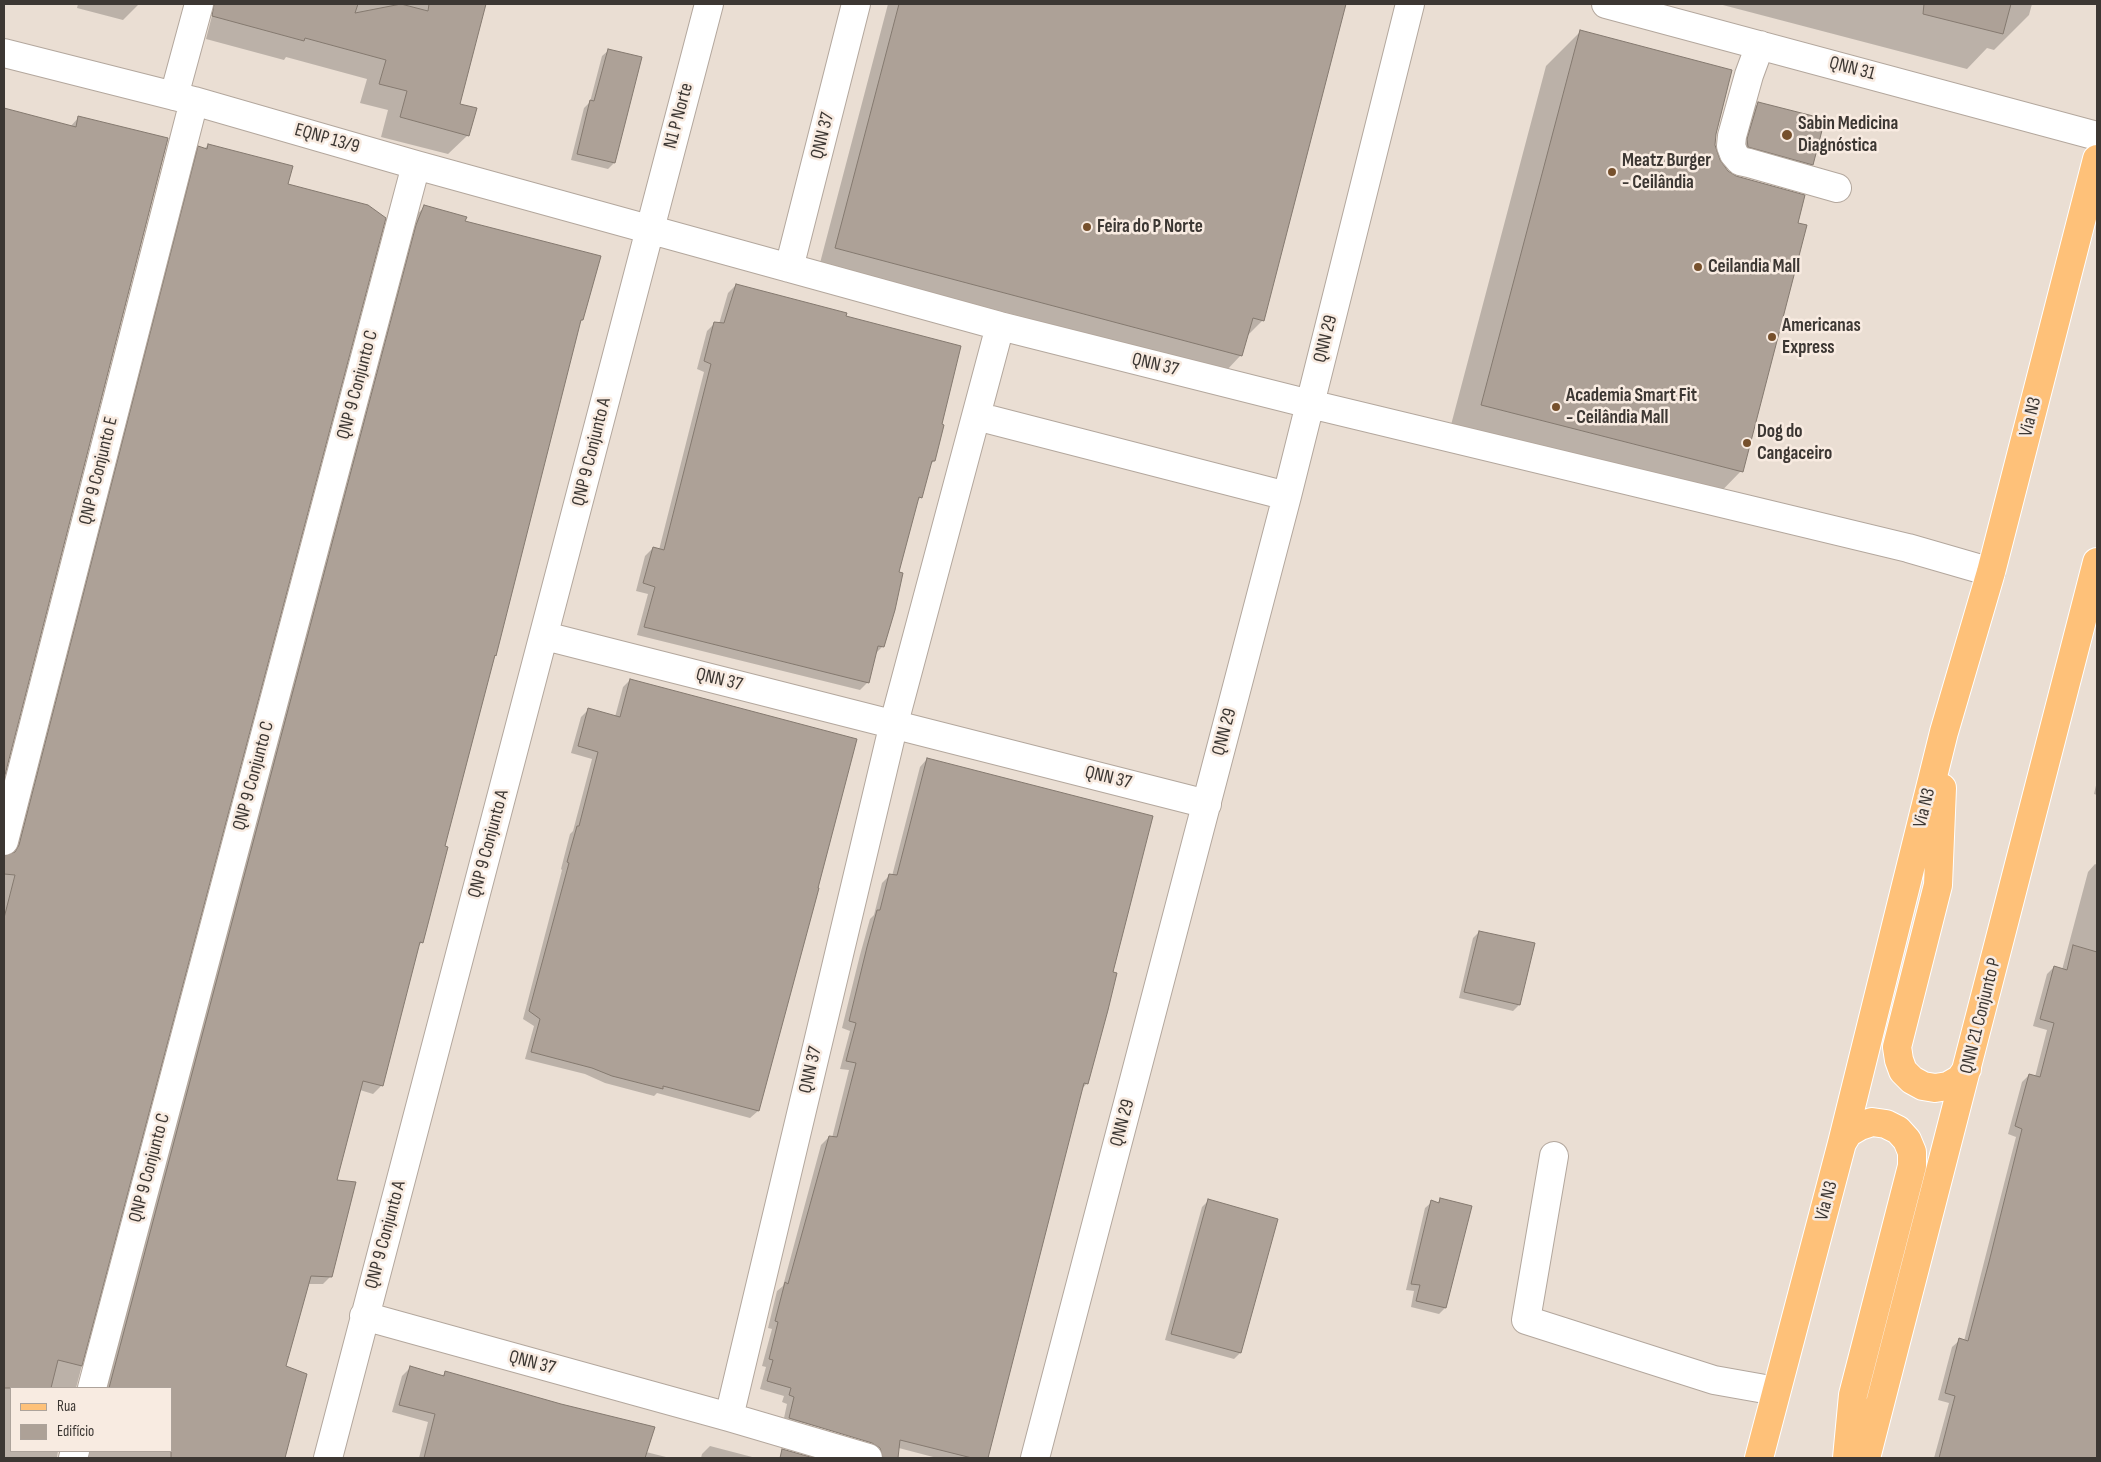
<!DOCTYPE html>
<html>
<head>
<meta charset="utf-8">
<style>
  body { margin:0 }
  #map { position:relative; width:2101px; height:1462px; overflow:hidden; background:#eaded3; font-family:"Sofia Sans Condensed",sans-serif }
  canvas { display:block }
  .frame { position:absolute; inset:0; border:5px solid #3c3733; pointer-events:none }
  .legend { position:absolute; left:10px; top:1387px; width:162px; height:65px; box-sizing:border-box; background:#f8ebe1; border:1px solid #ada39b; margin:0; padding:6px 9px; list-style:none; font-size:15px; color:#3c3733 }
  .legend li { display:flex; align-items:center; gap:10px; height:25px }
  .legend b { width:25px; border:1px solid #ada39b }
</style>
</head>
<body>
<div id="map">
<canvas width="2101" height="1462"></canvas>
<div class="frame"></div>
<ul class="legend">
<li><b style="height:6px;background:#fec179"></b>Rua</li>
<li><b style="height:14px;background:#ada197"></b>Edifício</li>
</ul>
</div>
<script>
const g = document.querySelector('canvas').getContext('2d');
g.lineJoin = 'round';
function paint(path, color) {
  g.fillStyle = color;
  g.fill(path, 'evenodd');
}
function toPath(rows) {
  const path = new Path2D();
  for (const r of rows) {
    path.moveTo(r[0], r[1]);
    for (let i = 2; i < r.length; i += 2) path.lineTo(r[i], r[i + 1]);
  }
  return path;
}
function strokePath(path, color, width, dash) {
  g.strokeStyle = color;
  g.lineWidth = width;
  g.lineCap = dash ? 'butt' : 'round';
  g.setLineDash(dash || []);
  g.stroke(path);
}
function drawText(font, color, halo, rows, align = 'center') {
  g.font = font + ' "Sofia Sans Condensed",sans-serif';
  g.lineWidth = 5;
  g.setLineDash([]);
  g.textBaseline = 'middle';
  g.strokeStyle = halo;
  g.fillStyle = color;
  for (const [text, x, y, turn = 0] of rows) {
    g.save();
    g.translate(x, y);
    g.rotate((+turn || 0) * Math.PI / 180);
    g.textAlign = isNaN(turn) ? turn : align;
    if (halo) g.strokeText(text, 0, 0);
    g.fillText(text, 0, 0);
    g.restore();
  }
}
const shadow = toPath([
  [78,4,139,4,123,20,77,8],
  [215,4,485,4,459,105,468,135,448,154,381,137,388,110,360,103,367,79,286,57,284,60,206,39],
  [888,4,1345,4,1263,320,1247,336,1241,355,1226,371,820,263],
  [1719,4,2032,4,2029,15,1994,50,1987,48,1967,69],
  [1580,32,1715,134,1714,145,1741,471,1707,506,1447,440,1546,66],
  [609,50,640,58,614,163,608,169,571,160,584,108,590,102,602,56],
  [1758,104,1812,164,1799,177,1736,160,1745,116],
  [4,109,70,127,79,117,167,139,4,774],
  [208,145,287,185,384,218,76,1388,11,1388,11,1451,58,1451,57,1458,4,1458,4,857,9,857,11,854,191,156,199,148,204,149],
  [425,207,464,222,582,320,579,323,495,655,493,658,443,847,422,942,417,947,382,1085,373,1094,360,1090,335,1181,331,1276,323,1284,308,1284,285,1367,305,1375,284,1458,82,1458,79,1451,171,1451,171,1388,103,1388,416,215],
  [736,285,844,316,941,425,934,461,930,465,921,497,917,501,898,573,882,647,875,654,868,682,860,690,637,635,648,594,636,591,645,556,653,548,659,550,704,372,697,369,707,331,715,323,719,324,728,293],
  [630,680,816,890,818,890,758,1111,750,1118,657,1093,654,1096,605,1083,585,1074,525,1059,534,1026,523,1019,562,870,561,869,570,834,573,831,592,759,571,753,581,717,588,710,615,717,623,687],
  [927,759,1112,973,1087,1083,1082,1089,986,1458,937,1458,784,1418,787,1404,782,1402,784,1396,760,1389,766,1367,762,1366,772,1329,768,1328,777,1291,783,1286,821,1145,829,1137,832,1138,849,1070,840,1069,850,1031,842,1028,860,955,870,919,874,915,882,883,890,875,892,876,920,767],
  [2097,781,2097,795,2094,794],
  [2095,864,2097,865,2097,1458,1934,1458,1949,1403,1938,1400,1952,1347,1960,1340,1964,1341,1982,1270,2016,1137,2008,1134,2022,1082,2029,1075,2035,1077,2047,1030,2033,1026,2047,974,2054,967,2062,970,2088,872],
  [1479,932,1519,1005,1513,1011,1459,998,1473,938],
  [1440,1200,1445,1308,1439,1314,1411,1307,1414,1291,1406,1290,1425,1208,1432,1202,1437,1203],
  [1208,1201,1276,1220,1240,1353,1234,1359,1165,1340,1202,1207],
  [410,1368,442,1376,445,1373,646,1452,670,1458,419,1458,428,1422,392,1412,402,1376],
  [710,1446,756,1458,701,1458,702,1454]
]);
const building = toPath([
  [214,4,358,4,355,13,401,4,428,11,429,4,486,4,460,104,477,108,469,136,400,117,407,91,379,84,386,60,305,38,304,41,212,16,214,4],
  [899,4,1346,4,1264,321,1253,318,1242,356,835,248,899,4],
  [1924,4,2011,4,2003,34,1923,14,1924,4],
  [1580,30,1732,70,1716,134,1715,145,1720,160,1728,171,1736,176,1805,195,1798,223,1807,225,1743,472,1481,405,1580,30],
  [608,49,642,57,615,163,577,154,590,100,594,101,608,49],
  [1758,102,1825,119,1813,165,1748,147,1747,139,1758,102],
  [4,108,76,127,78,116,168,138,4,779,4,108],
  [208,144,293,166,288,184,368,205,386,218,82,1366,58,1360,51,1388,4,1388,4,918,15,875,4,874,4,856,15,852,19,845,198,146,207,149,208,144],
  [424,205,467,217,465,221,601,256,583,320,581,320,496,656,495,655,445,846,448,847,423,943,420,942,383,1086,363,1081,337,1180,356,1182,332,1277,311,1276,286,1366,307,1374,285,1458,171,1458,171,1388,109,1388,416,225,424,205],
  [736,284,847,313,846,316,961,346,942,424,944,425,935,461,932,461,922,498,919,497,899,572,903,573,895,610,884,647,878,646,869,683,644,627,655,587,643,583,653,547,664,550,711,364,704,361,714,322,724,323,736,284],
  [630,679,857,739,818,888,819,888,759,1111,663,1086,663,1089,612,1076,592,1068,531,1052,540,1019,529,1011,569,863,567,862,577,826,579,826,598,752,578,746,588,708,620,717,630,679],
  [927,758,1153,816,1113,972,1117,973,1108,1010,1088,1084,1084,1083,988,1458,972,1458,900,1440,898,1458,883,1458,880,1448,872,1443,789,1418,794,1397,789,1395,791,1388,767,1381,773,1360,769,1359,778,1322,775,1321,785,1282,788,1284,829,1136,837,1137,856,1063,846,1061,856,1023,849,1021,867,947,877,910,880,910,889,874,897,875,927,758],
  [1479,931,1535,943,1520,1005,1464,992,1479,931],
  [2073,945,2097,952,2097,1458,1939,1458,1955,1396,1945,1393,1959,1338,1968,1341,1989,1262,2022,1129,2015,1126,2029,1074,2040,1077,2054,1023,2040,1019,2054,966,2067,970,2073,945],
  [1440,1198,1472,1206,1446,1308,1416,1301,1420,1285,1411,1284,1431,1200,1439,1203,1440,1198],
  [1208,1199,1278,1219,1241,1353,1171,1334,1208,1199],
  [410,1366,444,1376,445,1371,561,1404,655,1427,645,1458,424,1458,435,1414,399,1405,410,1366],
  [782,1449,814,1458,780,1458,782,1449]
]);
const minor = toPath([
  [1606,4,2097,136],
  [1760,45,1749,75,1732,136,1731,146,1734,154,1740,161,1749,163,1837,188],
  [4,53,194,101,416,165,1000,326,1310,404,1908,548,1991,572],
  [174,96,199,4],
  [789,268,856,4],
  [976,416,1287,496],
  [545,636,1207,804],
  [4,841,194,101],
  [1554,1156,1526,1320,1714,1380,1776,1391],
  [364,1316,729,1417,868,1458],
  [92,1388,416,165],
  [729,1417,894,723,1000,326],
  [73,1458,75,1451],
  [328,1458,709,4],
  [1035,1458,1287,496,1410,4]
]);
const major = toPath([
  [1942,788,1938,885,1897,1047,1899,1060,1903,1071,1912,1080,1923,1086,1935,1088,1948,1086,1960,1079,1967,1069],
  [1842,1143,1848,1133,1860,1126,1872,1122,1886,1124,1898,1130,1907,1140,1912,1152,1912,1166,1853,1395,1847,1458],
  [1759,1458,1842,1143,1944,732,1991,572,2097,159],
  [1866,1458,2097,562]
]);
const markers = [
  [1787,135,6,"#76502c"],
  [1612,172,5,"#76502c"],
  [1087,227,5,"#76502c"],
  [1698,267,5,"#76502c"],
  [1772,337,5,"#76502c"],
  [1556,407,5,"#76502c"],
  [1747,443,5,"#76502c"]
];
const streetNames = [
  ["QNN 31",1852,69,15],
  ["N1 P Norte",679,116,-75],
  ["QNN 37",823,136,-76],
  ["EQNP 13/9",327,139,16],
  ["QNN 29",1326,339,-76],
  ["QNN 37",1155,365,14],
  ["QNP 9 Conjunto C",358,385,-75],
  ["Via N3",2031,417,-76],
  ["QNP 9 Conjunto A",592,452,-76],
  ["QNP 9 Conjunto E",99,471,-76],
  ["QNN 37",719,680,14],
  ["QNN 29",1225,732,-75],
  ["QNP 9 Conjunto C",254,776,-75],
  ["QNN 37",1108,778,14],
  ["Via N3",1925,808,-76],
  ["QNP 9 Conjunto A",489,844,-75],
  ["QNN 21 Conjunto P",1981,1016,-76],
  ["QNN 37",811,1070,-77],
  ["QNN 29",1123,1123,-75],
  ["QNP 9 Conjunto C",150,1168,-75],
  ["Via N3",1827,1201,-75],
  ["QNP 9 Conjunto A",386,1235,-75],
  ["QNN 37",532,1363,15]
];
const poiNames = [
  ["Sabin Medicina",1798,124],
  ["Diagnóstica",1798,146],
  ["Meatz Burger",1622,161],
  ["- Ceilândia",1622,183],
  ["Feira do P Norte",1097,227],
  ["Ceilandia Mall",1708,267],
  ["Americanas",1782,326],
  ["Express",1782,348],
  ["Academia Smart Fit",1566,396],
  ["- Ceilândia Mall",1566,418],
  ["Dog do",1757,432],
  ["Cangaceiro",1757,454]
];
paint(shadow, '#0003');
paint(building, '#ada197');
strokePath(building, '#84796f', 1);
strokePath(minor, '#b3a79d', 30);
strokePath(major, '#fff', 30);
strokePath(minor, '#fff', 28);
strokePath(major, '#fec179', 28);
for (const [x, y, r, color] of markers) {
  const dot = new Path2D();
  dot.arc(x, y, r, 0, 2 * Math.PI);
  g.fillStyle = color;
  g.fill(dot);
  strokePath(dot, '#f8ebe1', 2);
}
drawText('19px', '#3c3733', '#f8ebe1', streetNames);
drawText('bold 19px', '#3c3733', '#f8ebe1', poiNames, 'left');
</script>
</body>
</html>
